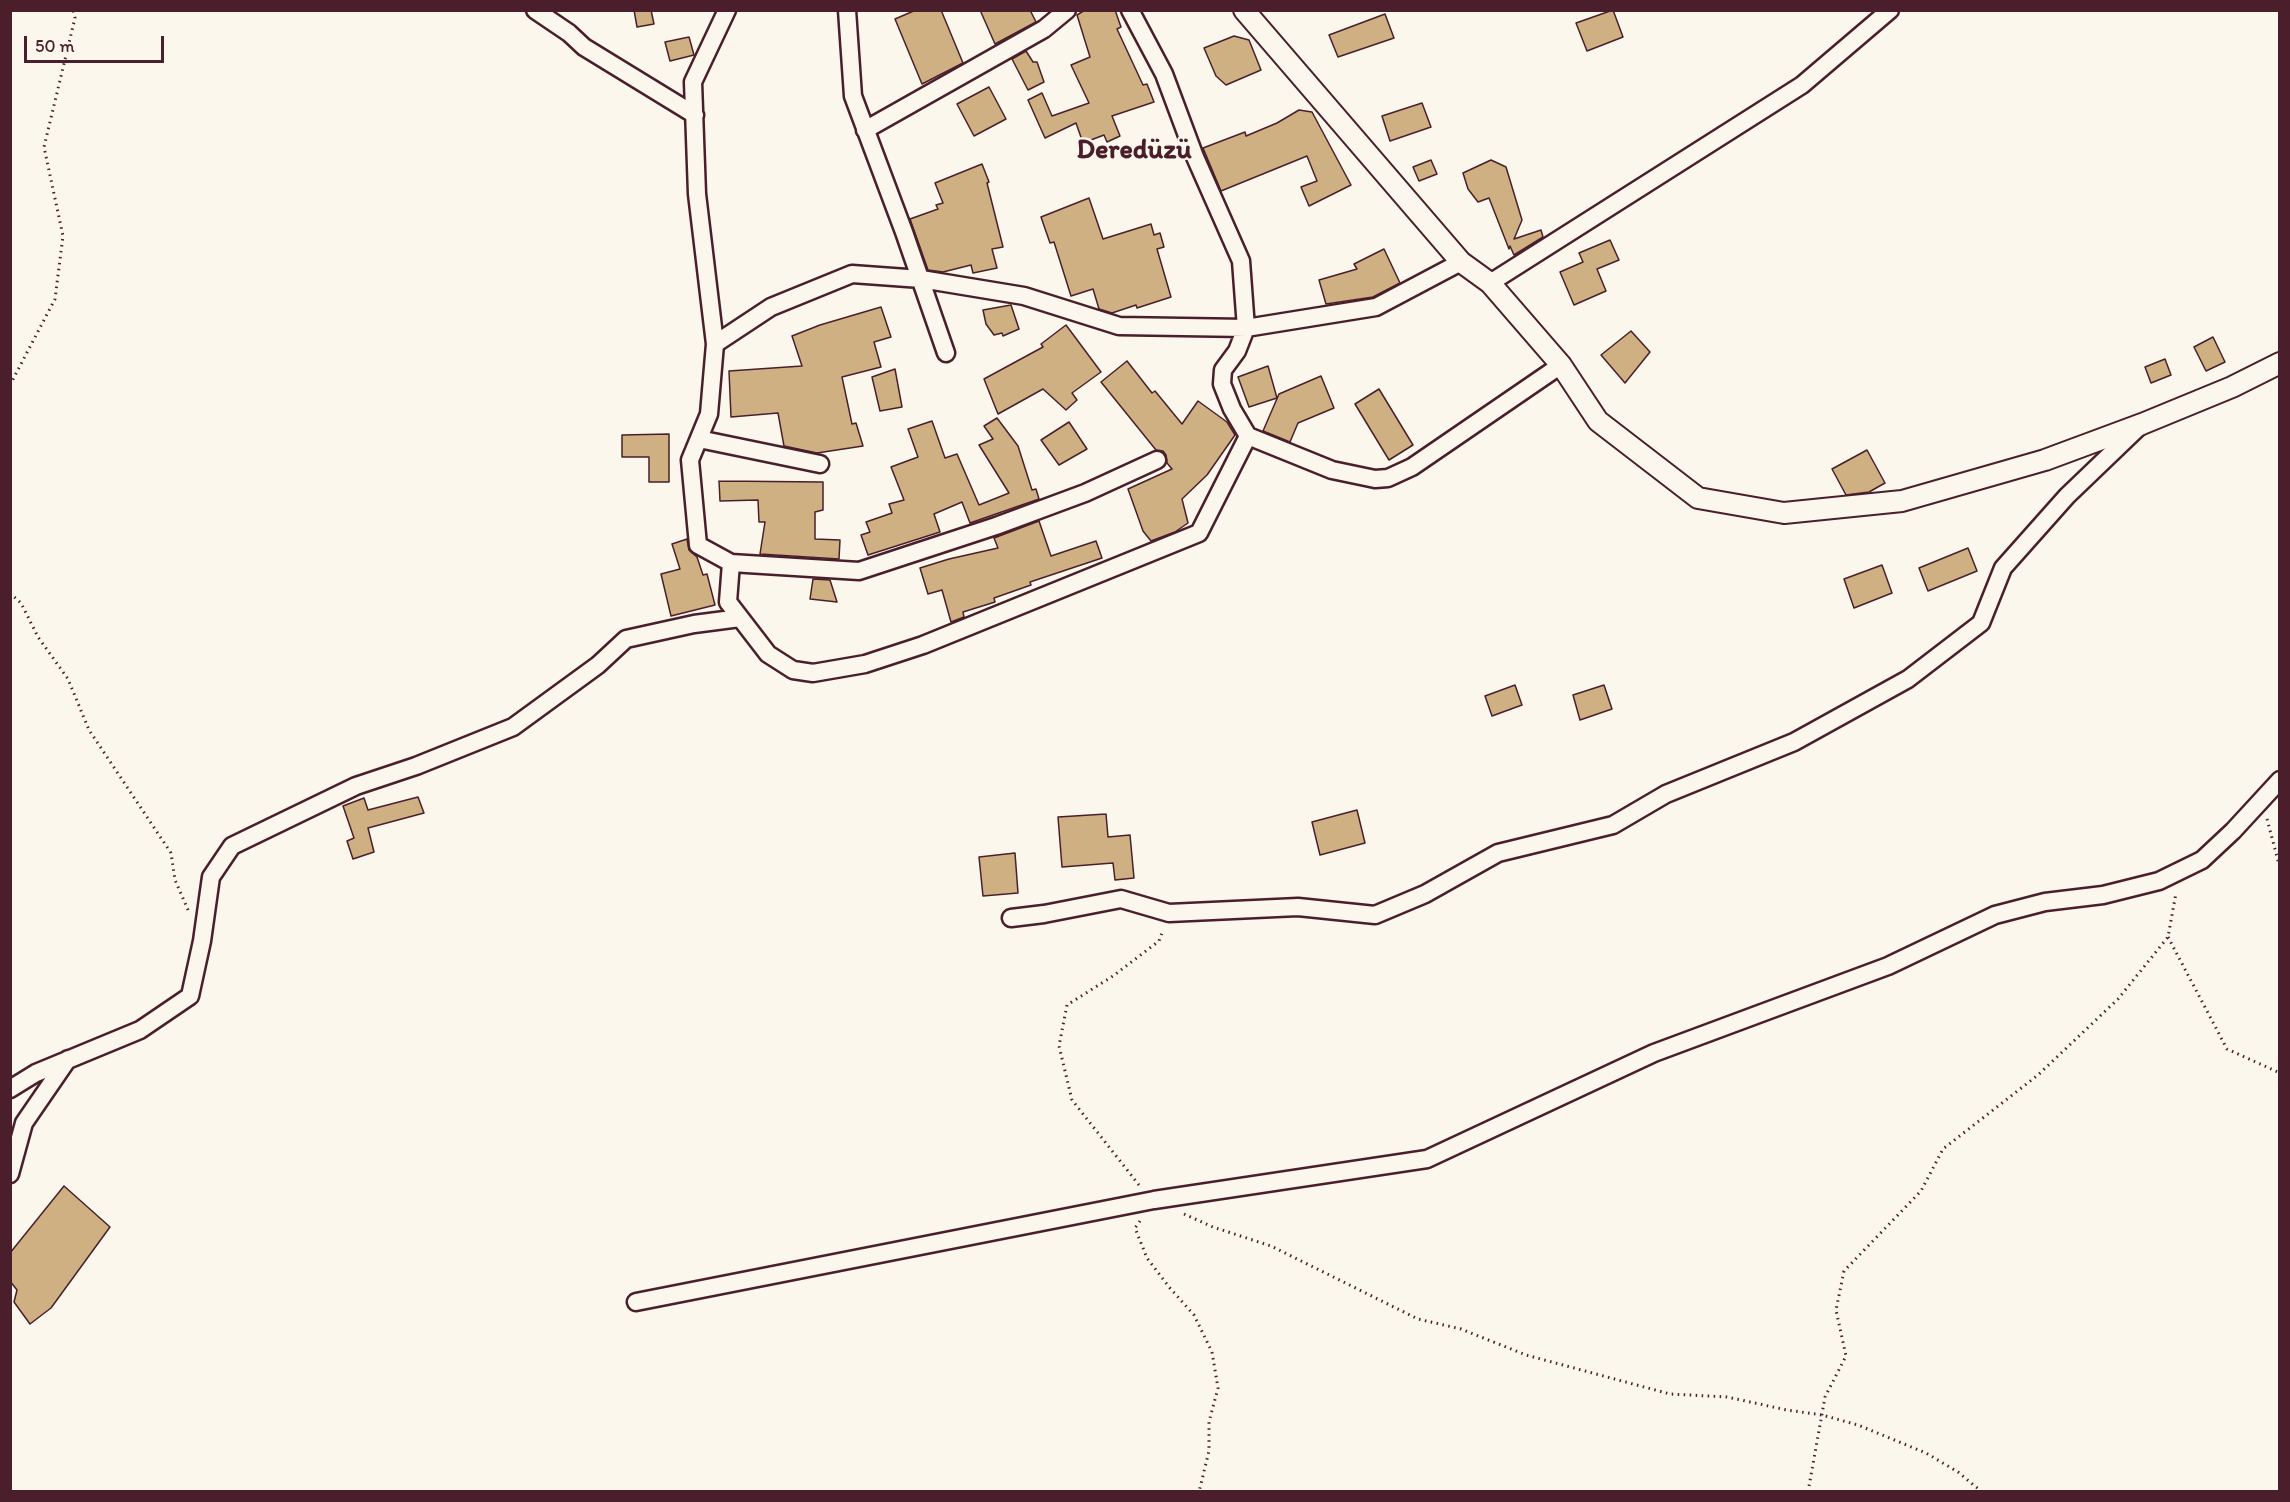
<!DOCTYPE html>
<html>
<head>
<meta charset="utf-8">
<style>
  body { margin:0 }
  #map { position:relative; width:2290px; height:1502px; overflow:hidden; background:#fbf7ec; font-family:Itim,sans-serif }
  canvas { display:block }
  .frame { position:absolute; inset:0; border:12px solid #4a1f2b; pointer-events:none }
  .scale { position:absolute; left:24px; top:36px; width:140px; height:27px; box-sizing:border-box; border:3px solid #4a1f2b; border-top:0; padding-left:8px; font-size:18px; line-height:21px; white-space:nowrap; color:#4a1f2b; -webkit-text-stroke:4px #fbf7ec; paint-order:stroke }
</style>
</head>
<body>
<div id="map">
<canvas width="2290" height="1502"></canvas>
<div class="frame"></div>
<div class="scale">50 m</div>
</div>
<script>
const g = document.querySelector('canvas').getContext('2d');
g.lineJoin = 'round';
function paint(path, color) {
  g.fillStyle = color;
  g.fill(path, 'evenodd');
}
function toPath(rows) {
  const path = new Path2D();
  for (const r of rows) {
    path.moveTo(r[0], r[1]);
    for (let i = 2; i < r.length; i += 2) path.lineTo(r[i], r[i + 1]);
  }
  return path;
}
function strokePath(path, color, width, dash) {
  g.strokeStyle = color;
  g.lineWidth = width;
  g.lineCap = dash ? 'butt' : 'round';
  g.setLineDash(dash || []);
  g.stroke(path);
}
function drawText(font, color, halo, rows, align = 'center') {
  g.font = font + ' Itim,sans-serif';
  g.lineWidth = 4.5;
  g.setLineDash([]);
  g.textBaseline = 'middle';
  g.strokeStyle = halo;
  g.fillStyle = color;
  for (const [text, x, y, turn = 0] of rows) {
    g.save();
    g.translate(x, y);
    g.rotate((+turn || 0) * Math.PI / 180);
    g.textAlign = isNaN(turn) ? turn : align;
    if (halo) g.strokeText(text, 0, 0);
    g.fillText(text, 0, 0);
    g.restore();
  }
}
const building = toPath([
  [634,10,651,10,654,24,637,27,634,10],
  [916,10,941,10,963,63,922,84,895,19,916,10],
  [980,10,1030,10,1036,22,995,44,980,10],
  [1085,10,1115,10,1121,27,1117,29,1143,85,1147,84,1154,102,1112,116,1120,136,1107,142,1104,135,1083,143,1076,123,1045,138,1028,100,1042,93,1052,116,1089,103,1071,65,1090,57,1077,15,1085,10],
  [1613,10,1623,37,1587,51,1576,23,1613,10],
  [1385,14,1394,38,1338,57,1329,35,1385,14],
  [1234,36,1249,40,1261,70,1226,85,1216,76,1204,48,1234,36],
  [689,37,694,55,670,61,665,42,689,37],
  [1026,51,1033,62,1037,62,1044,82,1028,90,1012,59,1026,51],
  [989,87,1006,119,974,136,957,104,989,87],
  [1422,103,1431,127,1390,141,1382,116,1422,103],
  [1299,110,1312,112,1351,185,1309,206,1301,187,1317,181,1307,156,1221,191,1203,148,1245,132,1246,136,1277,123,1299,110],
  [1431,160,1437,174,1419,181,1413,167,1431,160],
  [1491,160,1506,167,1522,220,1514,239,1541,230,1543,237,1514,255,1510,246,1509,249,1489,198,1478,202,1468,189,1463,173,1491,160],
  [982,164,989,182,987,183,1003,247,992,249,997,268,973,273,971,265,943,272,928,270,910,219,938,209,936,205,943,203,935,183,982,164],
  [1089,198,1103,239,1151,224,1154,235,1160,233,1164,247,1157,249,1171,297,1137,308,1136,305,1112,313,1099,309,1093,289,1071,296,1054,242,1050,243,1041,217,1089,198],
  [1610,240,1619,260,1597,269,1606,291,1574,305,1560,272,1583,262,1579,253,1610,240],
  [1384,249,1400,283,1373,297,1326,304,1319,280,1357,269,1354,264,1384,249],
  [1011,305,1019,329,1003,336,1002,333,994,335,986,324,983,310,1011,305],
  [881,307,891,337,874,342,881,367,842,377,852,424,856,423,863,446,817,453,784,446,778,413,731,417,729,371,802,366,792,336,820,325,881,307],
  [1066,325,1101,372,1072,393,1077,400,1066,410,1043,389,998,414,984,379,1043,347,1041,344,1066,325],
  [1631,331,1650,352,1625,383,1601,355,1631,331],
  [2213,337,2225,362,2206,371,2194,347,2213,337],
  [2165,359,2171,375,2151,383,2145,367,2165,359],
  [1127,361,1152,393,1155,391,1182,424,1198,401,1227,422,1235,435,1207,475,1182,499,1188,523,1175,532,1151,541,1143,531,1128,489,1172,469,1167,463,1166,455,1163,451,1156,450,1101,382,1127,361],
  [1268,366,1277,398,1249,407,1238,377,1268,366],
  [895,369,902,407,880,411,872,377,895,369],
  [1321,376,1334,408,1298,423,1290,442,1263,431,1279,394,1321,376],
  [1379,389,1413,445,1389,460,1355,404,1379,389],
  [997,418,1018,446,1032,490,1036,489,1039,499,970,523,962,502,934,514,940,532,868,555,861,535,870,532,866,522,892,513,889,504,904,500,891,467,918,457,908,429,932,421,945,458,957,454,979,505,1009,493,979,445,993,439,984,426,997,418],
  [1069,422,1087,449,1059,465,1041,440,1069,422],
  [669,434,669,482,649,482,649,457,622,457,622,435,669,434],
  [1867,450,1885,483,1869,492,1846,495,1832,469,1867,450],
  [719,481,823,482,823,510,815,512,815,539,840,540,839,559,760,554,765,522,759,522,758,500,720,501,719,481],
  [1039,521,1051,556,1096,541,1102,558,1030,582,1031,585,994,598,995,602,963,612,964,617,951,622,942,590,928,594,920,568,949,559,998,548,994,538,1039,521],
  [687,539,689,550,697,557,703,575,707,574,715,605,671,616,661,574,680,569,672,544,687,539],
  [1968,548,1977,571,1928,591,1919,568,1968,548],
  [1882,565,1892,593,1854,608,1844,579,1882,565],
  [813,579,830,580,837,602,810,599,813,579],
  [1515,685,1522,705,1492,716,1485,696,1515,685],
  [1604,685,1612,709,1580,720,1573,695,1604,685],
  [418,797,424,813,368,828,374,852,353,859,347,841,354,838,343,806,364,798,368,810,418,797],
  [1357,810,1365,843,1320,855,1312,822,1357,810],
  [1106,814,1108,837,1130,835,1134,878,1115,880,1113,863,1062,867,1058,817,1106,814],
  [1015,853,1018,893,983,896,979,857,1015,853],
  [64,1186,110,1227,51,1308,30,1324,14,1302,17,1290,10,1281,10,1253,64,1186]
]);
const path = toPath([
  [10,385,55,299,63,236,44,147,75,18,73,10],
  [10,593,21,603,38,637,68,679,89,730,171,853,175,880,188,910],
  [2267,819,2280,868],
  [2168,937,2227,1049,2280,1073],
  [1139,1185,1072,1100,1059,1046,1067,1005,1113,976,1159,941,1163,930],
  [1184,1214,1213,1227,1271,1246,1418,1319,1461,1329,1526,1355,1670,1394,1727,1397,1787,1410,1822,1415,1858,1425,1926,1453,1958,1472,1982,1492],
  [1140,1221,1135,1228,1147,1258,1169,1287,1194,1315,1212,1352,1218,1388,1209,1422,1209,1451,1199,1492],
  [1808,1492,1825,1397,1846,1356,1836,1310,1844,1271,1921,1191,1943,1149,2038,1075,2118,999,2168,937,2176,893]
]);
const minor = toPath([
  [535,10,569,33,584,47,695,115],
  [727,10,693,82,697,194,715,344,709,414,690,460,698,545,731,563],
  [847,10,853,96,904,232,946,353],
  [1130,10,1164,74,1195,157,1241,261,1246,328,1237,351,1223,370,1222,384,1232,409,1248,436,1332,470,1375,479,1388,478,1412,467,1561,365],
  [865,130,1044,29,1067,10],
  [1490,283,1802,85,1890,10],
  [715,344,771,307,852,274,921,279,1024,296,1119,326,1246,328,1376,307,1461,262],
  [699,439,820,464],
  [1157,460,1085,493,996,526,859,571,731,563,728,602,768,654,793,670,813,673,865,664,923,645,1199,533,1248,436],
  [1011,918,1044,914,1121,899,1169,913,1298,907,1375,915,1425,894,1498,853,1613,825,1666,794,1794,742,1908,679,1981,623,2003,568,2067,496,2141,425],
  [10,1089,36,1073,140,1030,190,996,202,941,211,877,232,846,356,786,416,766,513,727,598,665,626,639,694,624,740,618],
  [10,1174,24,1123,68,1059],
  [636,1302,1154,1200,1427,1159,1654,1053,1888,966,1995,915,2045,902,2103,895,2159,881,2202,860,2233,831,2280,780]
]);
const tertiary = toPath([
  [1244,10,1461,262,1490,283,1561,365,1598,421,1698,498,1784,513,1902,501,2045,460,2142,424,2232,387,2280,363]
]);
const quarterNames = [
  ["Deredüzü",1134,151]
];
paint(building, '#ceb082');
strokePath(building, '#4a1f2b', 1.5);
strokePath(minor, '#4a1f2b', 21);
strokePath(tertiary, '#4a1f2b', 24);
strokePath(path, '#4a1f2b', 3, [1.5, 4.5]);
strokePath(minor, '#fbf7ec', 16);
strokePath(tertiary, '#fbf7ec', 20);
drawText('bold 28px', '#4a1f2b', '#fbf7ec', quarterNames);
</script>
</body>
</html>
